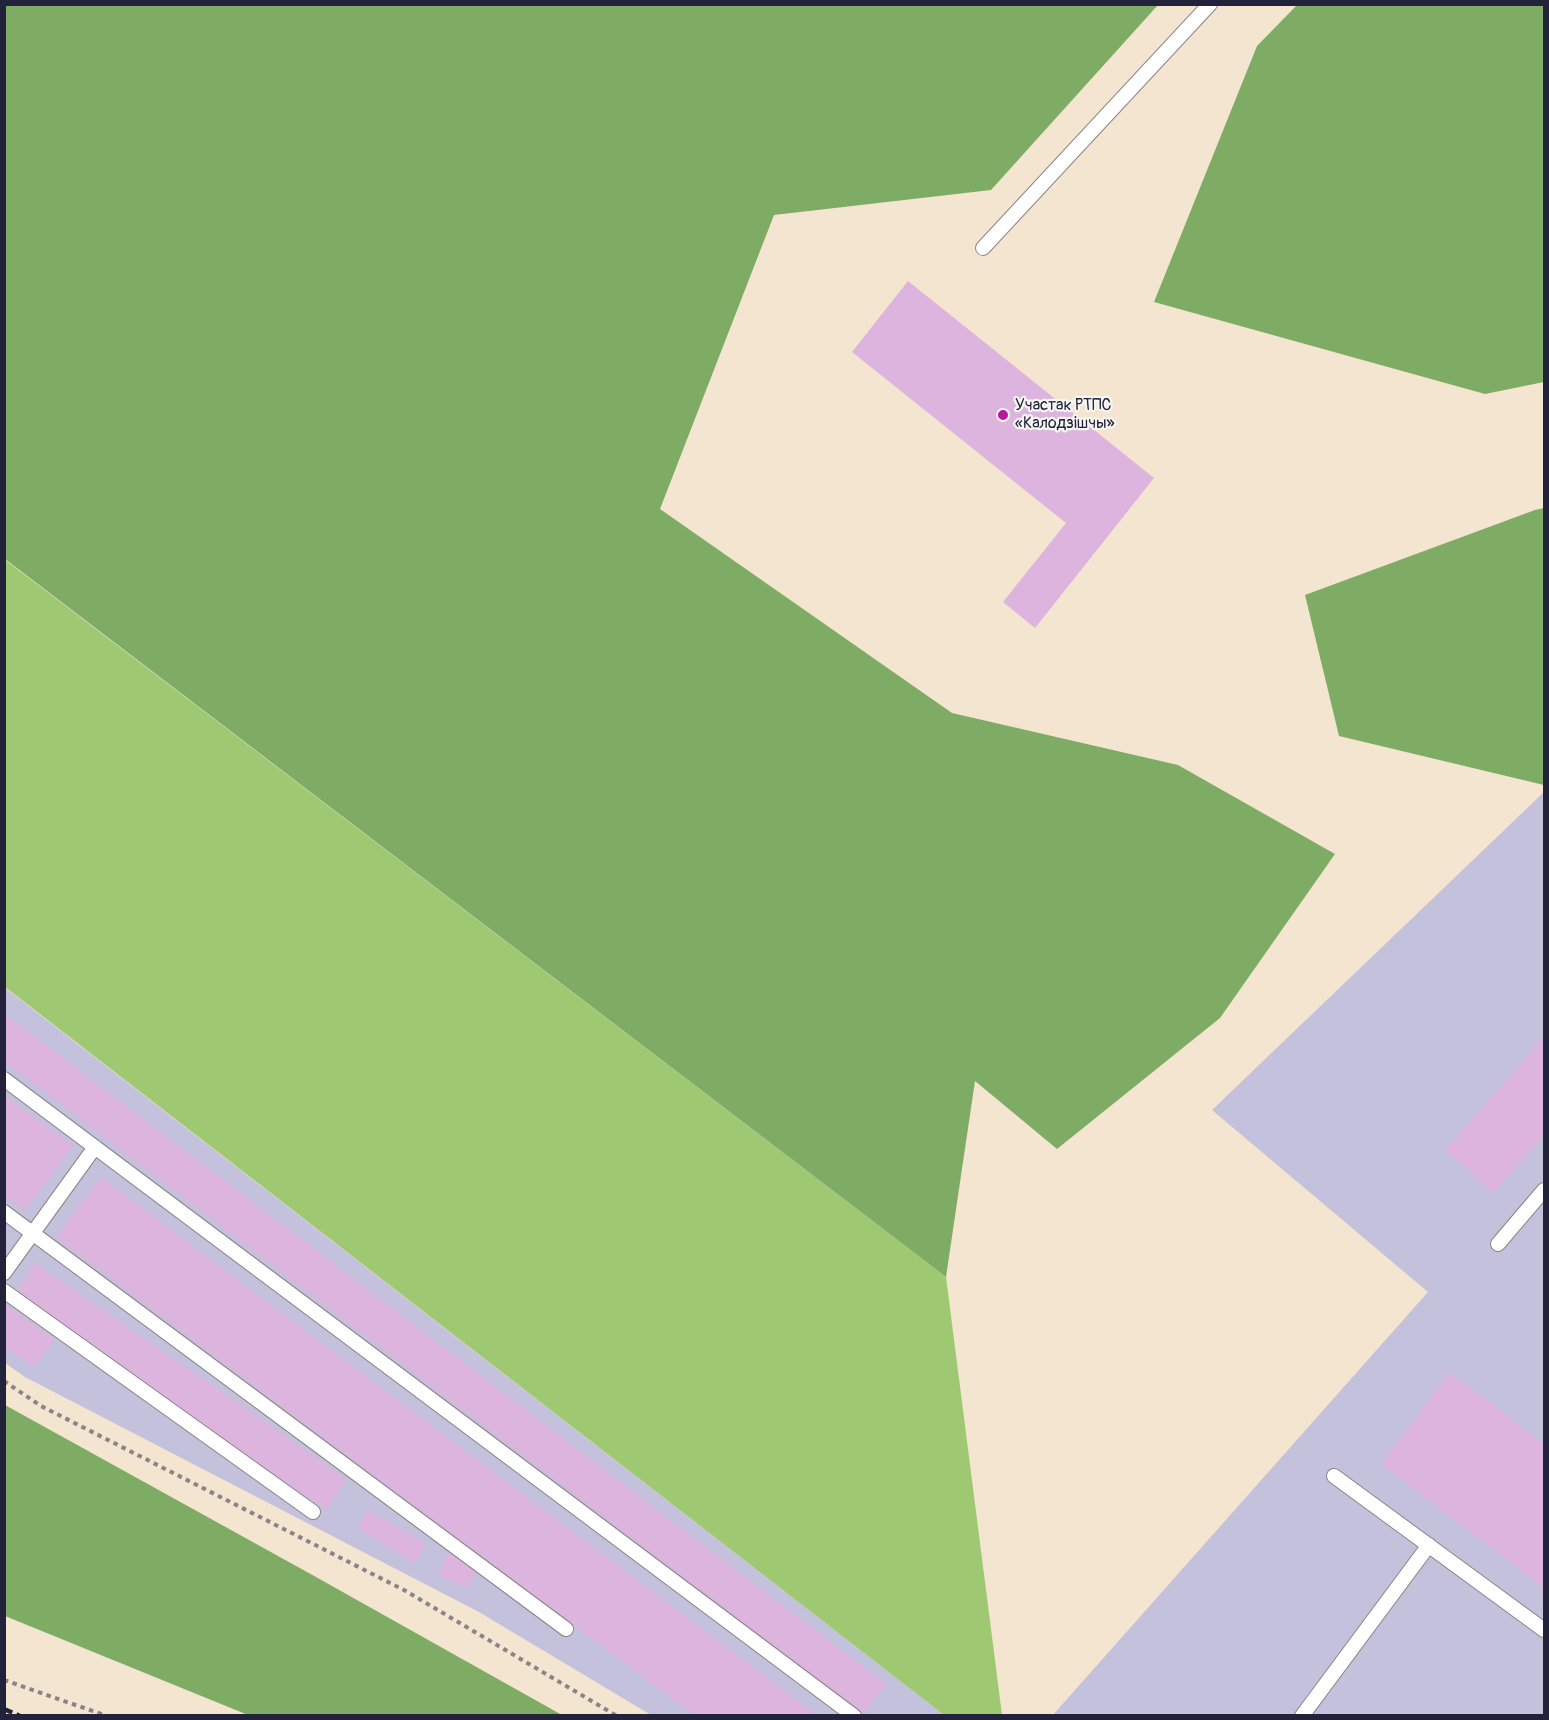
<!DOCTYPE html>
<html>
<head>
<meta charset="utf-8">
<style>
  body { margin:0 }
  #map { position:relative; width:1549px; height:1720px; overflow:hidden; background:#f4e5d1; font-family:Pangolin,sans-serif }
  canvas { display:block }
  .frame { position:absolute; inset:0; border:6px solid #22223b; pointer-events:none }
</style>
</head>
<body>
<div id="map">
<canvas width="1549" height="1720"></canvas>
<div class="frame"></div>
</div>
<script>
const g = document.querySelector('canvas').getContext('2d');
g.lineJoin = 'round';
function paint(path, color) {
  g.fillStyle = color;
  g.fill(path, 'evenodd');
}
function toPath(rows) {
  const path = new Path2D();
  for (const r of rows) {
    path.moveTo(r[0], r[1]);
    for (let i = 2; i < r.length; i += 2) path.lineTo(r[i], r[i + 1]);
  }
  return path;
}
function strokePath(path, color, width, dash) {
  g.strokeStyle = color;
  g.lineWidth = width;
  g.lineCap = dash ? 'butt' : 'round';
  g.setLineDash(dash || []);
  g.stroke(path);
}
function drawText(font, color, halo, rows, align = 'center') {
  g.font = font + ' Pangolin,sans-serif';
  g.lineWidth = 4.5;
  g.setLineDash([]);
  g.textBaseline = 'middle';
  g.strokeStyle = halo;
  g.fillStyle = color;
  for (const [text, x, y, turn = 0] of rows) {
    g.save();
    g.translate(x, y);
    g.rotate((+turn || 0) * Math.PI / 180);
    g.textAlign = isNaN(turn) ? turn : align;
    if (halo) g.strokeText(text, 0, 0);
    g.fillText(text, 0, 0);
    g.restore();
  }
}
const industrial = toPath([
  [1544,792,1544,1715,1052,1716,1428,1292,1212,1110],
  [4,987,944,1715,651,1715,479,1612,25,1377,5,1363]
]);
const green = toPath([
  [4,559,946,1277,1002,1715,944,1715,5,987]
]);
const forest = toPath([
  [1298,4,1544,5,1544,382,1485,394,1154,302,1257,46],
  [4,5,1158,5,991,190,774,215,660,509,952,713,1178,765,1335,854,1220,1018,1057,1149,975,1081,946,1277,5,559],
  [1544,508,1544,785,1339,736,1305,595,1535,510],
  [5,1405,316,1577,562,1715,248,1715,5,1616]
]);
const building = toPath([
  [908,281,1154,478,1035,628,1003,602,1066,523,852,352],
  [4,1013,886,1684,863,1714,4,1061],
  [1544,1037,1544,1135,1493,1193,1445,1150],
  [4,1095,73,1146,25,1211,4,1195],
  [101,1177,818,1716,695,1716,56,1237],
  [35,1263,347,1479,326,1510,15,1294],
  [4,1304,54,1339,34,1367,4,1346],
  [1450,1372,1544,1444,1544,1588,1381,1464],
  [368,1510,426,1544,415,1563,357,1528],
  [449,1553,477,1569,467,1589,438,1574]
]);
const path = toPath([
  [4,1381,41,1406,404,1590,617,1716],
  [4,1680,107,1716]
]);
const lane = toPath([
  [983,248,1210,4],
  [4,1079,854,1716],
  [4,1212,566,1629],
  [1498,1244,1544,1190],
  [4,1273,95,1147],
  [4,1291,313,1512],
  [1334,1476,1544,1630],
  [1302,1716,1429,1545]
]);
const rail = toPath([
  [4,1709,20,1716]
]);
const markers = [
  [1003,415,6,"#b5179e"]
];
const poiNames = [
  ["Участак РТПС",1015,406],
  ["«Калодзішчы»",1015,424]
];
paint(industrial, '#c3c1db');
paint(green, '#9fc873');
paint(forest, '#7fac65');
paint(building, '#dcb4de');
strokePath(lane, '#8b8486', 16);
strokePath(path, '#8b8486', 4, [4.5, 4.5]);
strokePath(lane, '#fff', 14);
strokePath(rail, '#22223b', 4.5, [9, 4.5]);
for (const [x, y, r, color] of markers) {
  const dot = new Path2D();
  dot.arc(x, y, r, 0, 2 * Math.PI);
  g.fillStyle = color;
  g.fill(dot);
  strokePath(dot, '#f6f6f2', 2);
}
drawText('16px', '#22223b', '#f6f6f2', poiNames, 'left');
</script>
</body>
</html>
